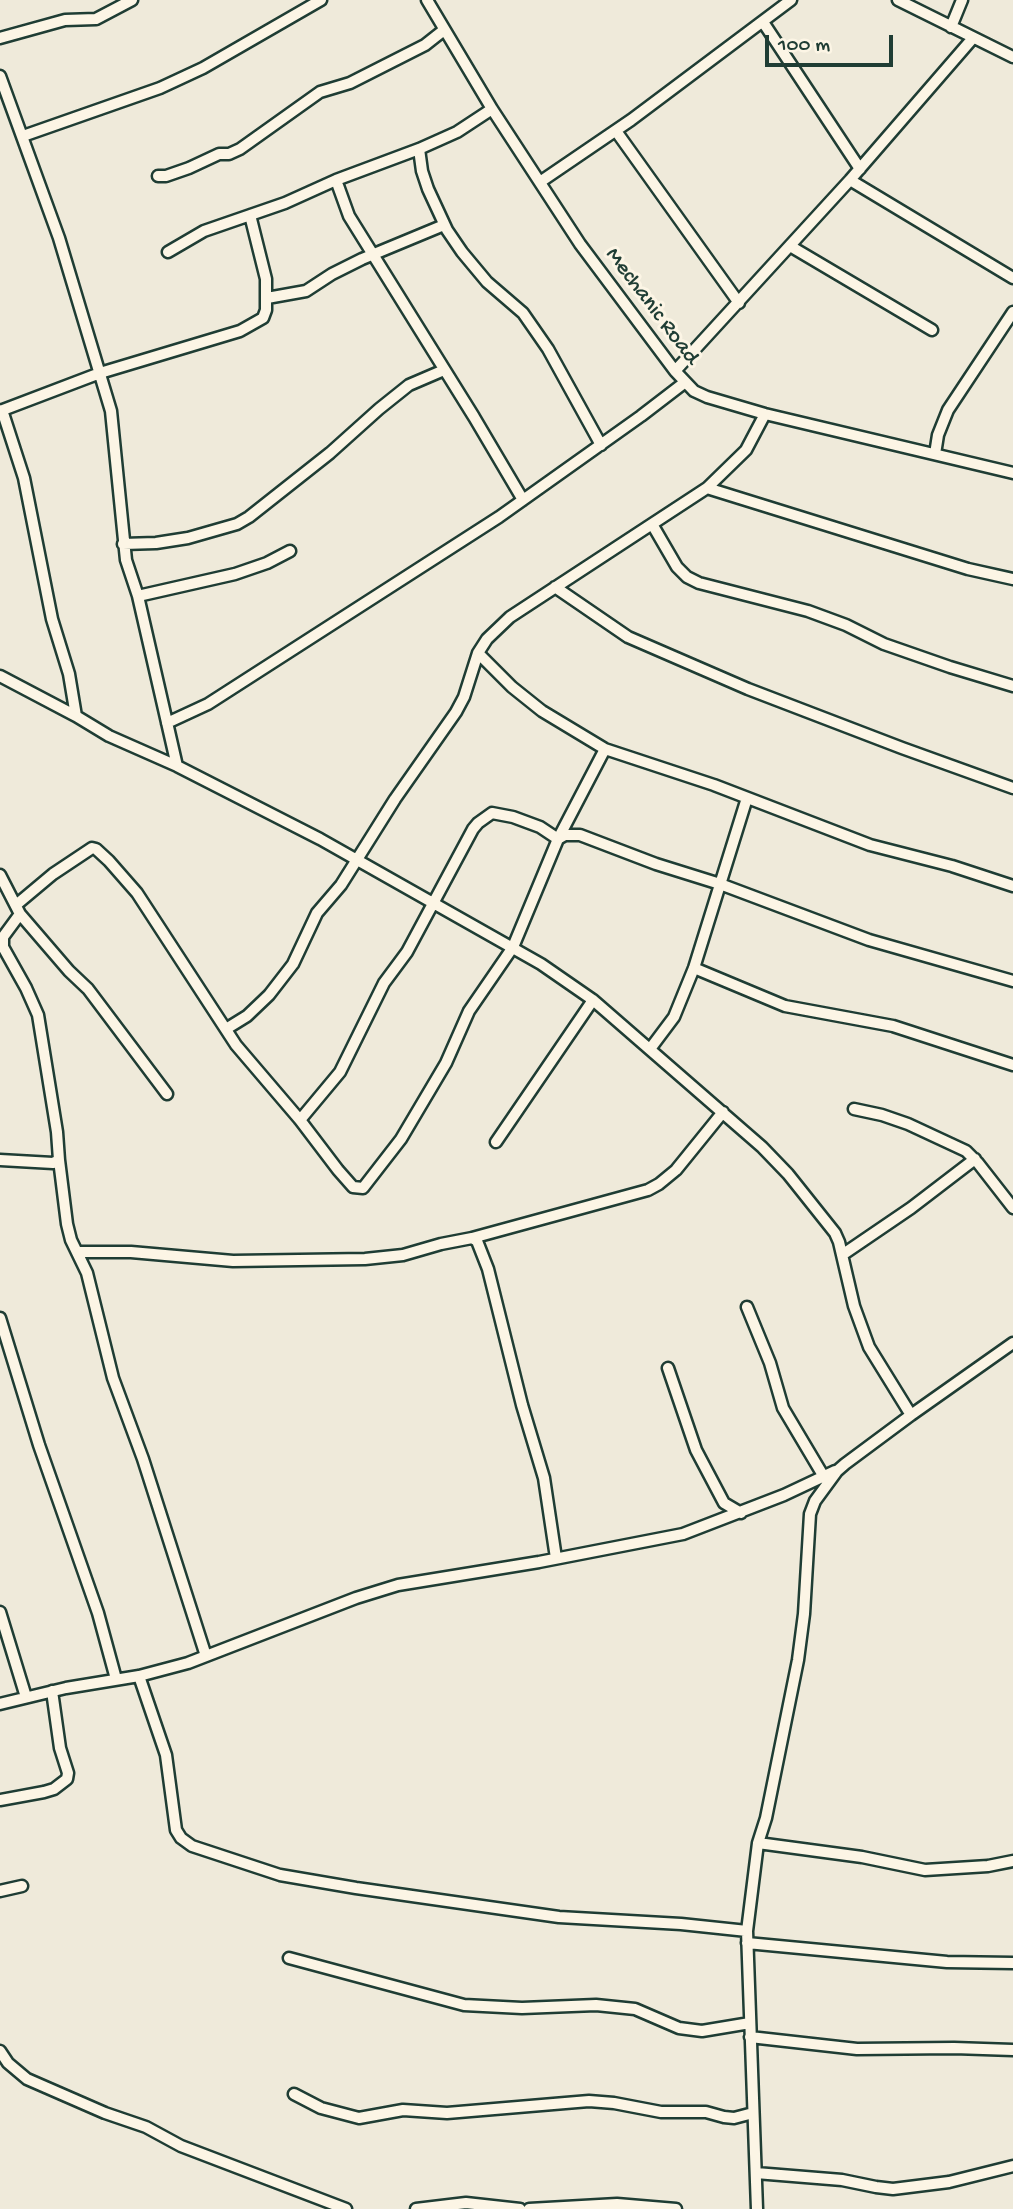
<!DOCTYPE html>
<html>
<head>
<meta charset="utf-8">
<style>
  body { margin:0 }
  #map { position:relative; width:1013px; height:2209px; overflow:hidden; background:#efeada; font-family:"Gochi Hand",sans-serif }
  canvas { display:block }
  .scale { position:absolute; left:765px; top:35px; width:128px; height:32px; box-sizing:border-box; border:4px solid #1f3d34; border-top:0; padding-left:9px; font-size:21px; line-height:24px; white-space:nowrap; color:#1f3d34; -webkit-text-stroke:5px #fcf5e5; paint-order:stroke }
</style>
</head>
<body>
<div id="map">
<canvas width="1013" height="2209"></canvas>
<div class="scale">100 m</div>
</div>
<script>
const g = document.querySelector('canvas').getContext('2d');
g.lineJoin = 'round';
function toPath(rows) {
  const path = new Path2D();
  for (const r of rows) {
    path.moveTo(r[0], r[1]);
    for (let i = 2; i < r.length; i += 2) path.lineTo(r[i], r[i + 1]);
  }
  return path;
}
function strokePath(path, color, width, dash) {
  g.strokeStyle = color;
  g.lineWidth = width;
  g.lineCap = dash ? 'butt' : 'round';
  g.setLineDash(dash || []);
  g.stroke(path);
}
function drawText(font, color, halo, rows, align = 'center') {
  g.font = font + ' "Gochi Hand",sans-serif';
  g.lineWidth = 6;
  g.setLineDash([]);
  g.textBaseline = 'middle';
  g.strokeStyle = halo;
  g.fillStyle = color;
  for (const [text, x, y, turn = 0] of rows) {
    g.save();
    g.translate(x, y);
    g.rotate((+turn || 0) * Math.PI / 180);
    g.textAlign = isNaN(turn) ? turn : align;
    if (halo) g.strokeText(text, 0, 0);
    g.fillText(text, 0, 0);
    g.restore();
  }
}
const street = toPath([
  [427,0,492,109,580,244,675,371,694,391,707,397,765,414,1013,473],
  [898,0,1013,57],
  [763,22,860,169],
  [951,27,962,0],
  [0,38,65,20,96,19,132,0],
  [0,76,59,238,111,411,126,560,138,596,177,766],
  [616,131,739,303],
  [23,136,160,88,203,68,321,0],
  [419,149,422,171,428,189,447,230,462,252,487,282,523,313,548,349,601,445],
  [158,176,166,176,189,168,219,154,229,154,240,149,320,92,350,83,425,45,444,30],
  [336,180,349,216,474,417,523,500],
  [850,180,1013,278],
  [540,182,631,120,791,0],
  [790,246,932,330],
  [168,252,204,231,285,203,336,180,419,149,457,132,492,109],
  [267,298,306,291,332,274,362,259,444,225],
  [675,371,850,180,973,38],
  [2,410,24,478,52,619,69,674,76,716],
  [0,411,100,373,240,331,263,318,266,310,266,279,250,215],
  [935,454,938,435,948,410,1013,312],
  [707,488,968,569,1013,579],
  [652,524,677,567,687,577,699,583,808,611,846,625,884,644,950,667,1013,686],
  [123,544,156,543,188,538,237,524,249,517,330,453,379,409,409,385,444,370],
  [555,587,628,637,748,689,902,748,1013,788],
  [138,596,235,574,267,563,290,551],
  [478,653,512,687,542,711,605,749,714,785,870,845,952,866,1013,886],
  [0,676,76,716,109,736,177,766,320,839,541,964,593,1000,762,1147,788,1174,835,1233,839,1242,854,1306,869,1347,911,1415],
  [167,723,208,704,499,517,641,416,684,383],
  [0,875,20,914,3,937,3,947,26,988,38,1015,57,1132,59,1160,53,1163,0,1160],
  [16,905,53,874,92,848,96,849,109,861,137,893,236,1045,300,1120,338,1170,353,1187,363,1188,401,1139,446,1063,469,1011,513,947,558,839,605,749],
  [20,914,69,971,88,989,167,1094],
  [694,968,785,1006,893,1026,1013,1065],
  [226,1029,247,1016,269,995,293,964,317,913,341,885,395,799,456,712,464,697,478,653,487,639,510,617,707,488,746,450,765,414],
  [650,1049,674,1017,694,968,747,798],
  [854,1109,882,1115,908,1124,966,1151,978,1163,1013,1208],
  [300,1120,340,1072,384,983,407,952,473,829,478,823,492,813,513,817,540,827,558,839,565,835,580,835,656,864,720,884,869,940,1013,981],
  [496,1142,593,1000],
  [59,1160,67,1224,71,1240,87,1273,113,1378,143,1459,206,1656],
  [472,1238,648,1190,659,1184,676,1170,723,1112],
  [77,1252,131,1252,233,1261,365,1259,403,1255,441,1244,472,1238,477,1241,488,1269,522,1405,544,1478,556,1558],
  [842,1255,911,1208,975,1159],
  [747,1307,770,1363,783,1408,824,1477],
  [0,1318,39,1445,98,1613,116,1679],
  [668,1368,696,1450,724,1503,741,1513],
  [0,1612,26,1697],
  [139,1676,166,1755,176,1830,181,1838,192,1846,280,1875,356,1888,559,1917,681,1924,747,1931],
  [0,1704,66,1688,139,1676,188,1663,356,1598,398,1585,539,1562,683,1534,784,1495,835,1471],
  [0,1800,44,1792,54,1789,67,1779,68,1773,60,1748,52,1691],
  [758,1843,862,1857,925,1870,988,1866,1013,1861],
  [0,1891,22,1886],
  [747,1943,947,1962,1013,1963],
  [289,1958,464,2005,522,2008,596,2005,635,2009,679,2028,702,2031,750,2023],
  [750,2037,857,2049,954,2048,1013,2050],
  [0,2051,8,2063,27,2079,105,2113,146,2127,181,2146,346,2209],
  [294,2094,321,2108,359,2118,403,2110,447,2113,589,2101,614,2103,661,2112,706,2112,724,2117,734,2118,753,2113],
  [756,2173,842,2180,876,2187,893,2189,949,2182,1013,2166],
  [416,2209,466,2203,520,2209],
  [529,2209,617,2204,676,2209],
  [757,2209,747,1931,758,1843,766,1818,798,1660,804,1614,810,1514,815,1501,837,1471,845,1464,911,1415,1013,1343]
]);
const streetNames = [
  ["Mechanic Road",651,307,53]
];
strokePath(street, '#1f3d34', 15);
strokePath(street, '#fcf5e5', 10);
drawText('23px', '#1f3d34', '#fcf5e5', streetNames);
</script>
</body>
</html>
